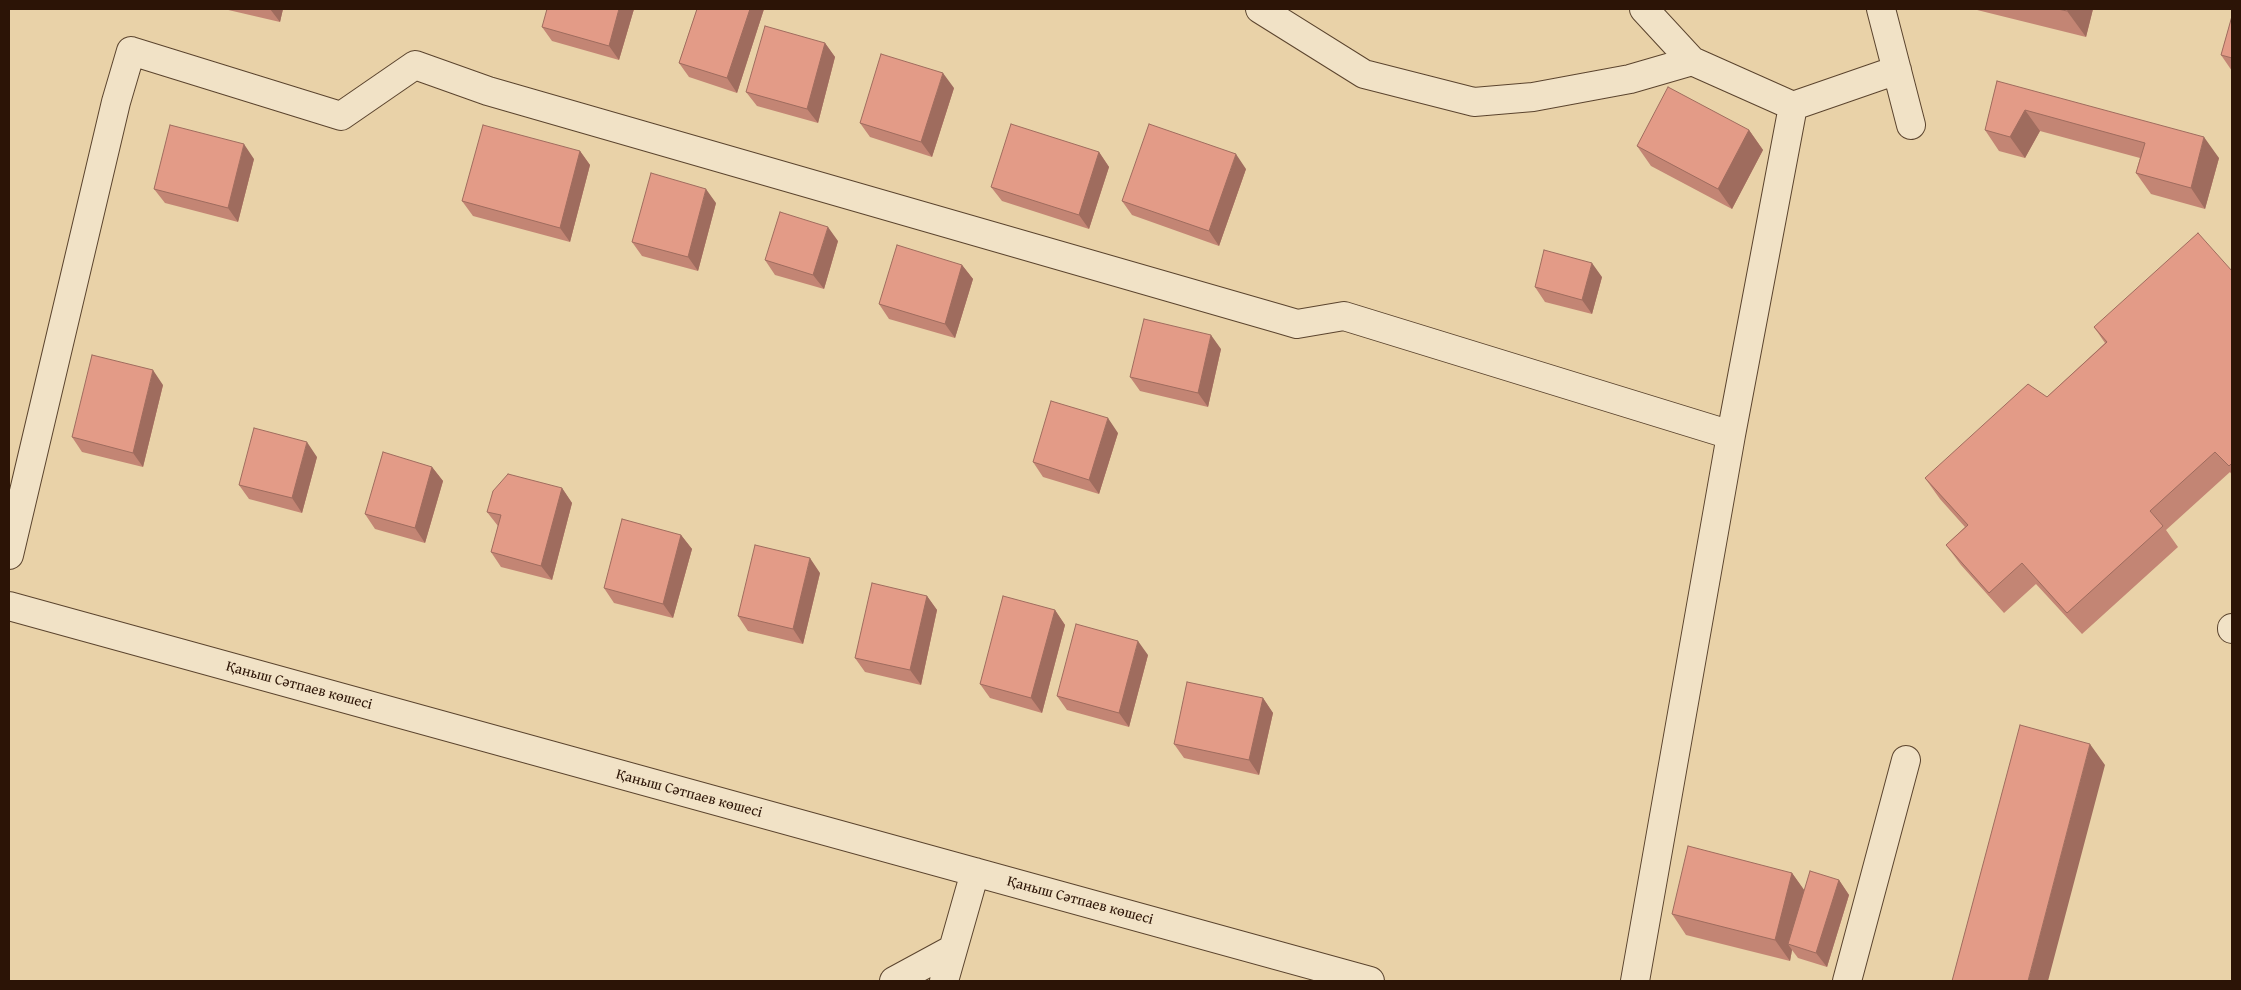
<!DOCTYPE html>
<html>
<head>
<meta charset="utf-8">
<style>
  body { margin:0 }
  #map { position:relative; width:2241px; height:990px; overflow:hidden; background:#e9d2a8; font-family:"Gentium Book Plus",serif }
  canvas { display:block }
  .frame { position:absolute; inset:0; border:10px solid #2c1406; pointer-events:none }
</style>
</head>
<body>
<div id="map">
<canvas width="2241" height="990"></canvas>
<div class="frame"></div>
</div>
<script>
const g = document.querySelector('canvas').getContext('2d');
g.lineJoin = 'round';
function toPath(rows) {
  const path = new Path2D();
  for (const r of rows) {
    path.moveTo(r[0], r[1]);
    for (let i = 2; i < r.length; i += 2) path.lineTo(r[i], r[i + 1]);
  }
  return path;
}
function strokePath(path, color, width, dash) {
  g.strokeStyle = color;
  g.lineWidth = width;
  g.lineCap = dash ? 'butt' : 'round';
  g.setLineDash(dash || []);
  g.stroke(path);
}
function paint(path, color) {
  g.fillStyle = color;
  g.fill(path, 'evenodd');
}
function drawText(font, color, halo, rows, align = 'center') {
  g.font = font + ' "Gentium Book Plus",serif';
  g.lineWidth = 5;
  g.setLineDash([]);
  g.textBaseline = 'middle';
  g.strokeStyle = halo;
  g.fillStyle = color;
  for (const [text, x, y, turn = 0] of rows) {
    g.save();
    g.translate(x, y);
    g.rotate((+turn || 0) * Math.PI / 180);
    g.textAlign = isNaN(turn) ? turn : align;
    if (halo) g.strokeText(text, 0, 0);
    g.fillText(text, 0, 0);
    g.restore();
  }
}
const minor = toPath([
  [1260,9,1364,74,1474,102,1533,97,1630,79,1692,61],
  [1644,9,1692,61,1793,106],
  [1881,9,1911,125],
  [1731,435,1793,106,1897,70],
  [9,555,116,102,131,51,341,116,415,65,488,91,1280,319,1297,324,1344,316,1731,435,1635,981],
  [9,606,1370,981],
  [2232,628,2232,629],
  [894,981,953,949],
  [944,981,975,872],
  [1847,981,1906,760]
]);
const wall = toPath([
  [224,9,283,9,280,22],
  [634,9,619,60,552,41,542,27],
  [697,9,764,9,737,93,689,77,679,63],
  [1973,9,2093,9,2086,37],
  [2232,16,2232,71,2221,55],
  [825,43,835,57,818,123,757,106,746,92],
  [1997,81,2219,158,2205,209,2151,194,2136,173,2140,158,2040,131,2025,158,1999,151,1985,130],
  [954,88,932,157,870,137,860,123],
  [1749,130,1763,150,1732,209,1651,166,1637,146],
  [580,151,590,165,570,242,473,216,462,201],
  [1099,152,1109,167,1089,229,1002,201,991,187],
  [254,159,238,222,165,203,154,189],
  [1246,169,1219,246,1132,215,1122,201],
  [716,203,698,271,642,256,632,242],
  [838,241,824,289,775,275,765,260],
  [962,265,973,279,955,338,889,319,879,304],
  [2232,271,2232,475,2230,472,2166,530,2178,547,2082,634,2036,584,2004,613,1961,565,1946,545,1965,527,1940,499,1925,478,2047,397,2105,343,2094,327],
  [1602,277,1592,314,1545,302,1535,287],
  [1221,349,1208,407,1140,391,1130,377],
  [163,385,143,467,82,452,72,437],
  [1118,433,1099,494,1043,477,1033,462],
  [317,457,302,513,249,499,239,485],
  [432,467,443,481,425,543,375,529,365,514],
  [562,488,572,503,552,580,501,567,491,552,498,526,487,512],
  [681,535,692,549,673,618,614,603,604,588],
  [820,573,803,644,748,631,738,616],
  [927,596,937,610,921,685,865,672,855,658],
  [1055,610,1065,625,1042,713,990,698,980,684],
  [1148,655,1129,727,1067,710,1057,696],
  [1263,698,1273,713,1259,775,1184,758,1174,744],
  [1792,873,1804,890,1839,880,1849,895,1827,967,1798,958,1792,950,1790,961,1686,935,1672,914]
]);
const shadedWall = toPath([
  [270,9,283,9,280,22],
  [619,9,634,9,619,60,609,46],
  [750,9,764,9,737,93,727,78],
  [2068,9,2093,9,2086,37,2067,11],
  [825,43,835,57,818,123,807,109],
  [943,73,954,88,932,157,921,142],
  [2025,110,2040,131,2025,158,2010,137],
  [1749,130,1763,150,1732,209,1718,189],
  [2204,137,2219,158,2205,209,2191,188],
  [244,144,254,159,238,222,228,208],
  [580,151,590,165,570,242,560,228],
  [1099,152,1109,167,1089,229,1079,215],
  [1236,154,1246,169,1219,246,1209,231],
  [706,189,716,203,698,271,688,257],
  [828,227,838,241,824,289,813,275],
  [1592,263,1602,277,1592,314,1582,300],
  [962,265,973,279,955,338,945,324],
  [1211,335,1221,349,1208,407,1198,393],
  [153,370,163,385,143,467,133,453],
  [1108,418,1118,433,1099,494,1089,480],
  [307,442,317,457,302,513,292,498],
  [432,467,443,481,425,543,415,528],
  [562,488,572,503,552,580,541,566],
  [681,535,692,549,673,618,663,604],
  [810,558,820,573,803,644,793,629],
  [927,596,937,610,921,685,910,670],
  [1055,610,1065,625,1042,713,1031,698],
  [1138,641,1148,655,1129,727,1119,713],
  [1263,698,1273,713,1259,775,1249,760],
  [2090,744,2105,765,2048,981,2028,981],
  [1792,873,1807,894,1788,944,1792,950,1790,961,1775,940],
  [1839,880,1849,895,1827,967,1816,953]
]);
const building = toPath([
  [547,9,619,9,609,46,542,27,547,9],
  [697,9,750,9,727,78,679,63,697,9],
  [2058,9,2068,9,2067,11,2058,9],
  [2232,16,2232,58,2221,55,2232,16],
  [765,26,825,43,807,109,746,92,765,26],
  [881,54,943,73,921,142,860,123,881,54],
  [1997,81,2204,137,2191,188,2136,173,2145,143,2025,110,2010,137,1985,130,1997,81],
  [1668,87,1749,130,1718,189,1637,146,1668,87],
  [1011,124,1099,152,1079,215,991,187,1011,124],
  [1149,124,1236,154,1209,231,1122,201,1149,124],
  [170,125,244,144,228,208,154,189,170,125],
  [483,125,580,151,560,228,462,201,483,125],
  [651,173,706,189,688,257,632,242,651,173],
  [780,212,828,227,813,275,765,260,780,212],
  [2198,233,2232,271,2232,463,2229,466,2215,452,2150,511,2163,526,2067,613,2022,563,1989,593,1946,545,1968,525,1925,478,2028,384,2047,397,2107,342,2094,327,2198,233],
  [897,245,962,265,945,324,879,304,897,245],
  [1544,250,1592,263,1582,300,1535,287,1544,250],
  [1144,319,1211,335,1198,393,1130,377,1144,319],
  [92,355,153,370,133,453,72,437,92,355],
  [1051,401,1108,418,1089,480,1033,462,1051,401],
  [254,428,307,442,292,498,239,485,254,428],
  [383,452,432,467,415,528,365,514,383,452],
  [508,474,562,488,541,566,491,552,501,515,487,512,493,491,508,474],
  [622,519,681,535,663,604,604,588,622,519],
  [755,545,810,558,793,629,738,616,755,545],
  [872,583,927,596,910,670,855,658,872,583],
  [1003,596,1055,610,1031,698,980,684,1003,596],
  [1076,624,1138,641,1119,713,1057,696,1076,624],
  [1187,682,1263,698,1249,760,1174,744,1187,682],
  [2020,725,2090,744,2028,981,1952,981,2020,725],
  [1688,846,1792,873,1775,940,1672,914,1688,846],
  [1810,871,1839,880,1816,953,1788,944,1810,871]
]);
const streetNames = [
  ["Қаныш Сәтпаев көшесі",299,686,15],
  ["Қаныш Сәтпаев көшесі",689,794,15],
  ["Қаныш Сәтпаев көшесі",1080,901,15]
];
strokePath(minor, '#5b442e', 30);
strokePath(minor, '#f1e2c6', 28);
paint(wall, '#c38574');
paint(shadedWall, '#9f6c5e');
paint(building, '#e39b87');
strokePath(building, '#9f6c5e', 1);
drawText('15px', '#2c1406', '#f1e2c6', streetNames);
</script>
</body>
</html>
